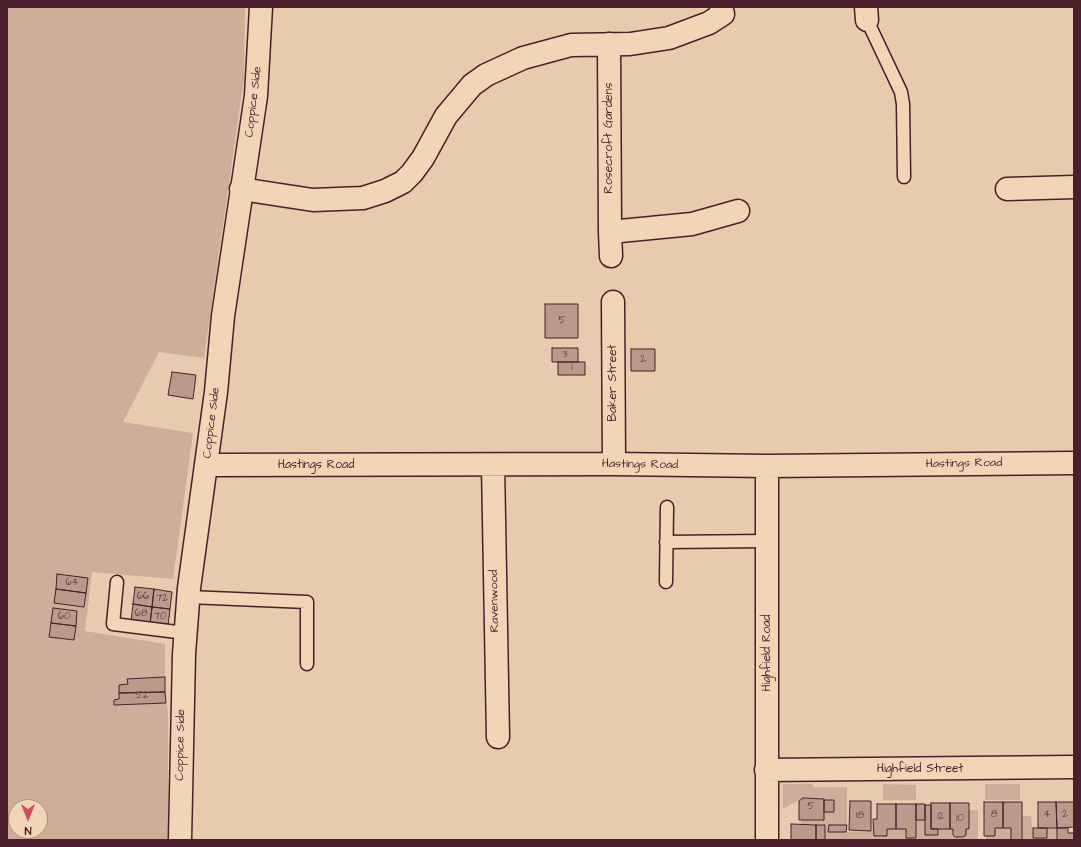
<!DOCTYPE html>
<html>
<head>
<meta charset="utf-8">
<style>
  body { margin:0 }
  #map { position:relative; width:1081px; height:847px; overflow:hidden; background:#e6cbaf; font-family:"Architects Daughter",sans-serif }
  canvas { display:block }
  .frame { position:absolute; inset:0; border:8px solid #4a1f2b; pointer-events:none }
  .north { position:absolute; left:8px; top:799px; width:40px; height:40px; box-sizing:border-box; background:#f0d6b7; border:1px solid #ae8d7f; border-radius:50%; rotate:180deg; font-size:11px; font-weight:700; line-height:16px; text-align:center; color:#4a1f2b }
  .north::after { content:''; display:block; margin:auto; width:14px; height:18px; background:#d1495b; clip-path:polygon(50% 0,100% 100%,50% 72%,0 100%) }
</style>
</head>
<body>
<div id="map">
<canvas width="1081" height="847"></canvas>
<div class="frame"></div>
<div class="north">N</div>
</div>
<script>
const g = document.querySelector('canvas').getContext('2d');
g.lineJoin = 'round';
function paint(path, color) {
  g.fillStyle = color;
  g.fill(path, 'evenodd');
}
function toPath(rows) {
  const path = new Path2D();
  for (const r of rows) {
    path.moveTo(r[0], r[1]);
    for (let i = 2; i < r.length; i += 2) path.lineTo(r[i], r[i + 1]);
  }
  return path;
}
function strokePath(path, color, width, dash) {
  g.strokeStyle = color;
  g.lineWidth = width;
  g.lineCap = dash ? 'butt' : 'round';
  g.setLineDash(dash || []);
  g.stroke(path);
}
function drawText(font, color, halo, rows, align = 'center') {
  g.font = font + ' "Architects Daughter",sans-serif';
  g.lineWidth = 3.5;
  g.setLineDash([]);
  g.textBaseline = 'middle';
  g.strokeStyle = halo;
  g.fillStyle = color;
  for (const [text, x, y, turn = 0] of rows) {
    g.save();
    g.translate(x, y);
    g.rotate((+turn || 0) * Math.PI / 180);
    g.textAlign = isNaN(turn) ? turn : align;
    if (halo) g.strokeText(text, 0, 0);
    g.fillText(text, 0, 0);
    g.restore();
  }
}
const green = toPath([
  [7,7,245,7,244,78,204,358,159,352,123,422,193,433,173,579,92,572,85,631,165,644,165,677,128,679,128,684,119,685,119,699,114,700,115,705,166,703,168,712,168,840,7,840],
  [16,807,40,807,40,831,16,831],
  [783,784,812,784,814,787,847,787,847,825,829,825,828,832,872,831,873,819,874,836,886,836,887,829,906,829,906,838,916,838,916,820,925,820,925,835,938,835,938,829,953,829,953,835,955,837,966,829,969,829,969,810,978,810,978,840,825,840,825,825,801,824,802,820,824,820,824,812,834,812,834,800,803,798,783,809],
  [883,784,916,785,916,800,883,800],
  [985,784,1020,784,1020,800,985,800],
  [1022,816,1031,816,1033,838,1047,838,1047,828,1057,828,1057,840,1022,840],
  [995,828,1011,828,1011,840,986,840,986,836,995,836]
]);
const building = toPath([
  [545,304,578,304,578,338,545,338,545,304],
  [552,348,578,348,578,362,552,362,552,348],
  [631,349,655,349,655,371,631,371,631,349],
  [558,362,585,362,585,375,558,375,558,362],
  [172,372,196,375,193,399,168,395,172,372],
  [57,574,88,578,86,593,56,589,57,574],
  [135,587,154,589,152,607,133,604,135,587],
  [56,589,86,593,84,607,54,603,56,589],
  [154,589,172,592,170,609,152,607,154,589],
  [133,604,152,607,150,624,131,622,133,604],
  [152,607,170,609,168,626,150,624,152,607],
  [53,608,77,611,76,626,51,623,53,608],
  [51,623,76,626,74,640,49,637,51,623],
  [165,677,165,692,119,693,119,685,128,684,127,679,165,677],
  [165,692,166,703,114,705,114,700,119,699,119,693,165,692],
  [803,798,824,799,824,820,799,820,799,801,803,798],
  [824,800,834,800,834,812,824,812,824,800],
  [850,801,871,801,871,831,849,830,850,801],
  [984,802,1003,802,1003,828,995,828,995,836,984,836,984,802],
  [1003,802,1022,802,1022,840,1011,840,1011,828,1003,828,1003,802],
  [1038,802,1056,802,1057,828,1038,828,1038,802],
  [1056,802,1074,802,1074,827,1057,828,1056,802],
  [931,803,950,803,950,829,931,829,931,803],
  [950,803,969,803,969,829,966,829,966,835,963,837,955,837,953,835,953,829,950,829,950,803],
  [877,804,896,804,896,829,887,829,887,836,874,836,873,819,877,819,877,804],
  [896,804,916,804,916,838,906,838,906,829,896,829,896,804],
  [916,804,925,804,925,820,916,820,916,804],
  [925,805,931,805,931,829,938,829,938,835,925,835,925,805],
  [791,824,816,825,816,840,791,840,791,824],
  [816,825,825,825,825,840,816,840,816,825],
  [829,825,847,825,846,832,828,832,829,825],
  [1033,828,1047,828,1047,838,1033,838,1033,828],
  [1057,828,1068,828,1068,833,1074,833,1074,840,1057,840,1057,828]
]);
const lane = toPath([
  [867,20,901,92,903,104,904,177],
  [666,542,767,541],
  [117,582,113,624,185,633],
  [666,582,667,507],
  [188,597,307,602,307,664]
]);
const street = toPath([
  [866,7,867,20],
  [609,44,610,232,692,224,738,211],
  [241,189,313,200,363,198,385,191,403,182,412,173,423,158,446,116,472,85,486,75,523,58,571,45,630,44,669,38,709,23,723,14,721,7],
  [1007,189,1074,187],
  [610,232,611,256],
  [613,302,614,464],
  [207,465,614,464,767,466,1074,463],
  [493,465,498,737],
  [767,466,767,840],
  [766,770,1074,767]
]);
const secondary = toPath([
  [180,840,184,654,189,588,216,392,223,316,256,96,261,7]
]);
const numberNames = [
  ["5",562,321],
  ["3",565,355],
  ["2",643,360],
  ["1",572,368],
  ["64",72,583],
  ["66",143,597],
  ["72",162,599],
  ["68",141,614],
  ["60",64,617],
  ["70",160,617],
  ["52",142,696],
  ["5",811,807],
  ["8",994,815],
  ["4",1047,815],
  ["2",1065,815],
  ["18",860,816],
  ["12",941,817],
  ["10",960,819]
];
const streetNames = [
  ["Coppice Side",254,102,-83],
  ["Rosecroft Gardens",609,138,-90],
  ["Baker Street",613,383,-90],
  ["Coppice Side",212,423,-83],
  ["Hastings Road",964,464,-1],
  ["Hastings Road",316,465],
  ["Hastings Road",640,465,1],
  ["Ravenwood",495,601,-91],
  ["Highfield Road",767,653,-90],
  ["Coppice Side",181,745,-89],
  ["Highfield Street",920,769]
];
paint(green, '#ccae99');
paint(building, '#ba9a8a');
strokePath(building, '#4a1f2b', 1);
strokePath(lane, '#4a1f2b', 15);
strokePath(street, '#4a1f2b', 25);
strokePath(secondary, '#4a1f2b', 25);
strokePath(lane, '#f0d6b7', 12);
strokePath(street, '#f0d6b7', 22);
strokePath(secondary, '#f0d6b7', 22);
drawText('10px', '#663e43', null, numberNames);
drawText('12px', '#4a1f2b', '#f0d6b7', streetNames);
</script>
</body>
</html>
